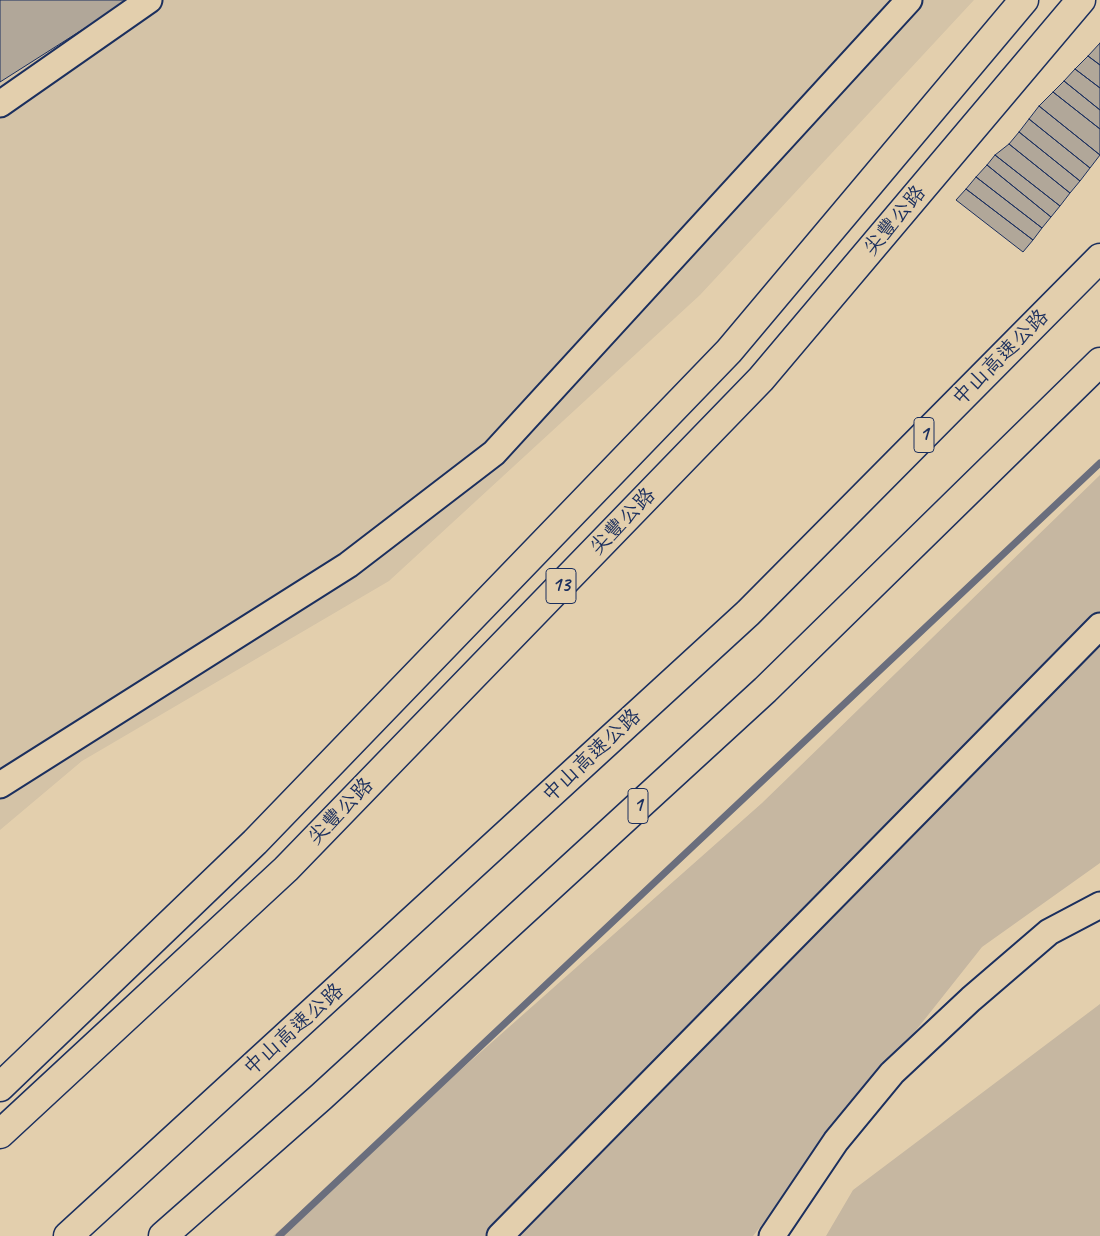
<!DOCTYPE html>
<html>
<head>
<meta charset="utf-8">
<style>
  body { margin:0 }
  canvas { display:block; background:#e3cfad }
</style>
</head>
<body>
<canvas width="1100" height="1236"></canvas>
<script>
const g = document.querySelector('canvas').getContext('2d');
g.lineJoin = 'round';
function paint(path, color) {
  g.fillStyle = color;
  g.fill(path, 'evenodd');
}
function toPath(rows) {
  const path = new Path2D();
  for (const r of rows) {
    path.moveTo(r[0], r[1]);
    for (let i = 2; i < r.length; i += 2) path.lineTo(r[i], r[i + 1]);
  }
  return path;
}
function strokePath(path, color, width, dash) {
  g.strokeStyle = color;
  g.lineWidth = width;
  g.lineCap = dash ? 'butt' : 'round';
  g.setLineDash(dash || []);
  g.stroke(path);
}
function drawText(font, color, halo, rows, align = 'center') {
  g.font = font + ' Caveat,"LXGW WenKai TC",sans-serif';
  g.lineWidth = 4;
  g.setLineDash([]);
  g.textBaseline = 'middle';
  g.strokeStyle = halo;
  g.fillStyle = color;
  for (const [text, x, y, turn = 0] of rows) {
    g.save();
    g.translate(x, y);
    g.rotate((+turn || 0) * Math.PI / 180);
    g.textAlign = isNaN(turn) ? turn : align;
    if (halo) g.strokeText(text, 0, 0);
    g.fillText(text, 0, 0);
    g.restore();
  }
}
const built = toPath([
  [0,0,974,0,700,295,389,581,82,761,0,830]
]);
const green = toPath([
  [1100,475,1100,863,982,947,753,1236,273,1236,762,803],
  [1100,1004,1100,1236,826,1236,853,1190]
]);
const stream = toPath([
  [279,1236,1100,463]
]);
const building = toPath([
  [0,0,125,0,126,2,0,82,0,0],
  [1100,43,1100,65,1088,56,1100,43],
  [1088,56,1100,65,1100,88,1075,69,1088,56],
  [1075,69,1100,88,1100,110,1064,81,1075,69],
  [1064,81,1100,110,1100,129,1053,92,1064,81],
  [1053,92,1100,129,1100,155,1039,106,1053,92],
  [1039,106,1100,155,1090,168,1029,119,1039,106],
  [1029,119,1090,168,1080,181,1019,132,1029,119],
  [1019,132,1080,181,1070,193,1009,144,1019,132],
  [1009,144,1070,193,1060,206,995,155,1009,144],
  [995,155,1060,206,1051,217,987,165,995,155],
  [987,165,1051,217,1042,228,976,177,987,165],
  [976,177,1042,228,1033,240,966,189,976,177],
  [966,189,1033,240,1023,252,956,200,966,189]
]);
const minor = toPath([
  [0,104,149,0],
  [0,785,348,565,494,453,909,0],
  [500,1236,1100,626],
  [772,1236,836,1141,892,1073,971,999,1049,932,1100,905]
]);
const major = toPath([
  [0,1087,255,842,729,351,1024,0],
  [0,1134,286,869,761,379,1081,0]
]);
const highway = toPath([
  [68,1236,748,613,1100,258],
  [163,1236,321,1097,765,690,1100,362]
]);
const shields = [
  [924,435,20],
  [561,586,30],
  [638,806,20]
];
const shieldNames = [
  ["1",924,435],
  ["13",561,586],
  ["1",638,806]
];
const streetNames = [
  ["尖豐公路",895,221,-50],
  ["中山高速公路",1001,358,-45],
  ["尖豐公路",623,522,-46],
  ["中山高速公路",592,756,-43],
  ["尖豐公路",341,812,-46],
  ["中山高速公路",294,1030,-42]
];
paint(built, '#d4c3a7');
paint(green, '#c6b7a1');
strokePath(stream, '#6a6e7d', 7);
paint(building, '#b1a799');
strokePath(building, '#1b2f5e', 1);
strokePath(minor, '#1b2f5e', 29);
strokePath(major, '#1b2f5e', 31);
strokePath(highway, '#1b2f5e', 31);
strokePath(minor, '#e3cfad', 25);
strokePath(major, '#e3cfad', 28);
strokePath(highway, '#e3cfad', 28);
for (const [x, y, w] of shields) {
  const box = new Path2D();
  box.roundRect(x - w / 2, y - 17.5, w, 35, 4);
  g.fillStyle = '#e3cfad';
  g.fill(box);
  strokePath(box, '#1b2f5e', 1);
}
drawText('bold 20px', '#1b2f5e', null, shieldNames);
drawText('21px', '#1b2f5e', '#e3cfad', streetNames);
</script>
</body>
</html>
